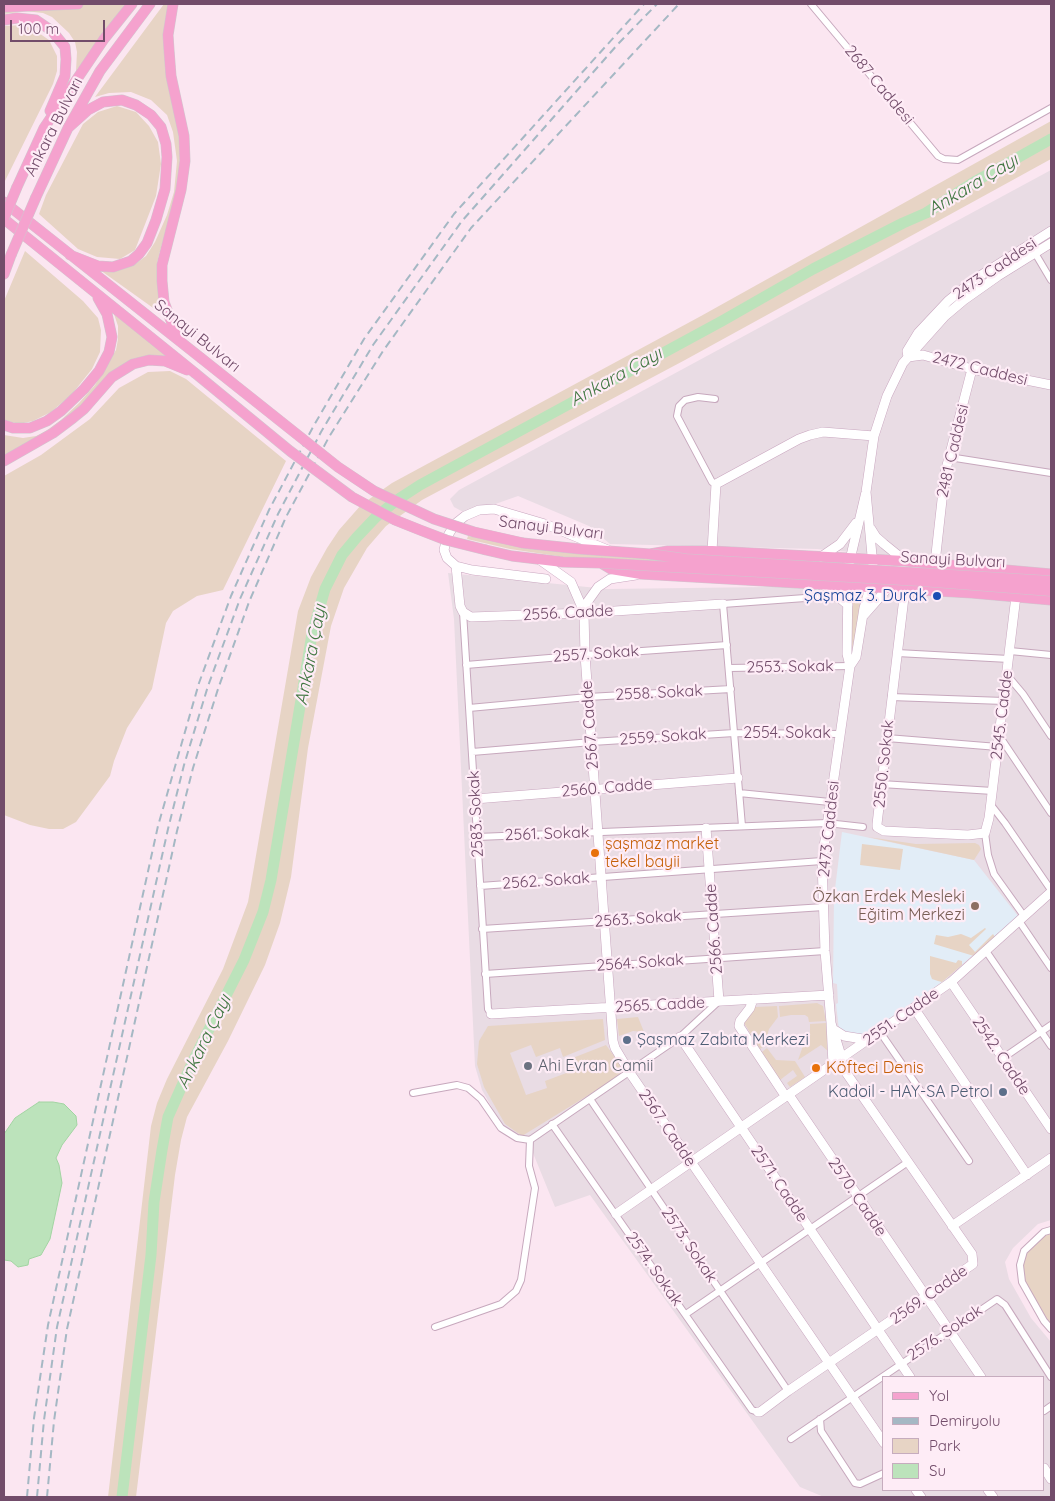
<!DOCTYPE html>
<html>
<head>
<meta charset="utf-8">
<style>
  body { margin:0 }
  #map { position:relative; width:1055px; height:1501px; overflow:hidden; background:#fbe6f1; font-family:Quicksand,sans-serif }
  canvas { display:block }
  .frame { position:absolute; inset:0; border:5px solid #724c6a; pointer-events:none }
  .legend { position:absolute; left:882px; top:1376px; width:162px; height:115px; box-sizing:border-box; background:#feecf6; border:1px solid #c6acbe; margin:0; padding:6px 9px; list-style:none; font-size:15px; color:#724c6a }
  .legend li { display:flex; align-items:center; gap:10px; height:25px }
  .legend b { width:25px; border:1px solid #c6acbe }
  .scale { position:absolute; left:10px; top:20px; width:95px; height:22px; box-sizing:border-box; border:2px solid #724c6a; border-top:0; padding-left:6px; font-size:15px; line-height:18px; white-space:nowrap; color:#724c6a; -webkit-text-stroke:4px #feecf6; paint-order:stroke }
</style>
</head>
<body>
<div id="map">
<canvas width="1055" height="1501"></canvas>
<div class="frame"></div>
<ul class="legend">
<li><b style="height:6px;background:#f5a2ce"></b>Yol</li>
<li><b style="height:6px;background:#a5b8c4"></b>Demiryolu</li>
<li><b style="height:14px;background:#e7d4c5"></b>Park</li>
<li><b style="height:14px;background:#bce3bb"></b>Su</li>
</ul>
<div class="scale">100 m</div>
</div>
<script>
const g = document.querySelector('canvas').getContext('2d');
g.lineJoin = 'round';
function paint(path, color) {
  g.fillStyle = color;
  g.fill(path, 'evenodd');
}
function toPath(rows) {
  const path = new Path2D();
  for (const r of rows) {
    path.moveTo(r[0], r[1]);
    for (let i = 2; i < r.length; i += 2) path.lineTo(r[i], r[i + 1]);
  }
  return path;
}
function strokePath(path, color, width, dash) {
  g.strokeStyle = color;
  g.lineWidth = width;
  g.lineCap = dash ? 'butt' : 'round';
  g.setLineDash(dash || []);
  g.stroke(path);
}
function drawText(font, color, halo, rows, align = 'center') {
  g.font = font + ' Quicksand,sans-serif';
  g.lineWidth = 4.5;
  g.setLineDash([]);
  g.textBaseline = 'middle';
  g.strokeStyle = halo;
  g.fillStyle = color;
  for (const [text, x, y, turn = 0] of rows) {
    g.save();
    g.translate(x, y);
    g.rotate((+turn || 0) * Math.PI / 180);
    g.textAlign = isNaN(turn) ? turn : align;
    if (halo) g.strokeText(text, 0, 0);
    g.fillText(text, 0, 0);
    g.restore();
  }
}
const industrial = toPath([
  [1051,170,1051,570,817,549,610,544,589,526,518,496,467,514,454,507,450,499,459,490],
  [448,573,607,589,849,586,1051,601,1051,1220,1038,1224,1013,1248,1005,1262,1009,1279,1031,1318,1051,1342,1051,1497,824,1497,800,1487,590,1195,555,1207,533,1153,526,1143,503,1127,482,1090,475,1066,454,619],
  [884,1377,1044,1377,1044,1490,884,1490]
]);
const education = toPath([
  [842,832,974,860,1018,916,942,982,864,1036,839,1030,836,1004,838,1003,837,984,833,983,834,897]
]);
const green = toPath([
  [88,4,125,4,76,71,77,52,75,42,69,33,52,17,43,13,25,11,4,14,4,10,78,6],
  [164,4,169,4,165,21,164,45,179,132,181,159,179,183,172,217,162,244,157,263,159,296,163,315,100,270,134,265,146,256,155,242,167,215,174,192,177,161,173,132,167,115,151,100,131,92,109,93,95,97],
  [23,25,36,31,49,40,57,56,57,71,53,84,4,183,4,26],
  [117,106,136,112,149,126,158,142,161,164,156,196,135,250,120,259,97,257,78,249,39,214,46,195,83,124,98,112],
  [1051,121,1051,159,685,360,422,500,386,526,367,548,344,588,331,626,308,748,291,877,280,923,265,965,228,1041,187,1117,181,1140,175,1175,136,1497,108,1497,151,1126,157,1103,167,1079,223,969,248,902,298,611,311,577,327,548,339,530,361,505,392,483,701,316],
  [25,251,83,301,98,318,101,330,100,352,92,369,72,394,51,412,33,421,19,424,4,420,4,301],
  [113,311,170,357,131,362,82,409,4,461,4,435,23,438,36,436,46,431,61,420,79,403,95,385,116,350,118,339,118,326],
  [170,371,186,379,286,461,223,590,197,596,173,611,166,623,152,689,127,728,114,761,110,776,76,822,63,829,49,829,30,825,4,815,4,476,41,455,90,419,119,388,148,372],
  [468,536,531,548,813,563,839,560,838,572,571,558,510,549,467,539],
  [853,591,865,591,850,658],
  [868,837,916,844,975,843,979,845,981,849,974,860],
  [862,844,903,849,900,870,860,865],
  [985,928,986,929,969,945,975,952,993,934,995,937,974,956,934,944,936,935,948,937,961,934,971,938],
  [930,956,956,963,958,960,962,961,962,965,942,982,938,981,932,979,930,974],
  [817,1003,823,1006,826,1021,809,1022,808,1017,805,1015,791,1015,780,1017,779,1006],
  [777,1006,778,1017,769,1029,766,1040,766,1045,760,1049,744,1023,755,1007],
  [638,1017,644,1032,633,1031,619,1036,617,1019],
  [603,1019,605,1040,563,1057,560,1048,536,1057,531,1045,510,1053,526,1095,547,1088,545,1081,569,1072,565,1061,606,1045,626,1072,522,1136,505,1124,484,1087,477,1064,479,1041,488,1026],
  [826,1023,828,1051,821,1045,798,1060,803,1046,808,1044,810,1040,810,1024],
  [767,1048,776,1060,795,1061,805,1077,790,1087,787,1083,797,1076,793,1070,780,1080,762,1052],
  [1051,1230,1051,1329,1022,1282,1024,1251]
]);
const water = toPath([
  [39,1102,53,1102,64,1104,76,1116,77,1125,62,1145,56,1158,59,1165,62,1183,50,1239,41,1255,29,1259,28,1265,18,1267,11,1261,4,1260,4,1134,15,1118,39,1102]
]);
const river = toPath([
  [122,1497,151,1255,154,1202,162,1150,168,1117,193,1061,244,960,263,912,271,880,312,634,325,589,342,555,357,537,376,517,397,500,420,485,722,321,813,269,903,223,926,213,976,181,1051,139]
]);
const street = toPath([
  [811,4,938,156,944,159,958,160,1051,108],
  [1035,253,1051,280],
  [715,399,698,397,685,400,679,406,677,416,712,482,716,484],
  [949,457,1051,473],
  [463,612,488,1009,491,1014],
  [1010,651,1051,655],
  [897,653,1009,659],
  [466,665,585,655,727,645],
  [729,668,850,666],
  [1007,675,1023,694,1051,736],
  [891,697,1004,701],
  [469,708,588,697,731,689],
  [1000,737,1051,813],
  [887,738,998,747],
  [472,752,592,742,734,733,840,734],
  [881,784,993,791],
  [739,793,830,802],
  [991,805,1005,823,1051,890],
  [742,826,723,604,805,598,839,598],
  [985,833,988,855,994,874,1024,916],
  [477,837,827,823,863,827],
  [480,886,822,861],
  [1019,921,1051,968],
  [482,929,824,907],
  [986,951,1051,1046],
  [485,974,825,951],
  [880,1032,969,1161],
  [1003,1058,1051,1025],
  [413,1093,457,1085,468,1088,481,1099,501,1128,517,1138,530,1140,680,1037,719,1001],
  [590,1099,788,1391],
  [552,1124,752,1410,758,1412],
  [1051,1230,1044,1232,1024,1251,1020,1265,1022,1282,1044,1321,1051,1329],
  [686,1314,908,1162],
  [435,1327,501,1304,516,1291,521,1280,535,1188,529,1166,530,1140],
  [1044,1411,1051,1406],
  [820,1419,821,1431,855,1483,860,1484,884,1473],
  [791,1439,997,1299,1005,1305,1051,1377]
]);
const secondary = toPath([
  [908,357,907,351,918,333,948,301,975,279,1051,231],
  [908,357,923,355,972,369,1051,385],
  [866,492,873,566],
  [871,529,876,537,884,544,905,561],
  [712,551,716,484,799,439,810,435,823,432,874,436],
  [821,557,840,544,856,523],
  [540,560,571,582,584,612],
  [935,563,945,473,972,369],
  [849,564,866,492,874,436,887,396,903,363,945,316,964,300,998,276,1051,243],
  [456,566,460,606,463,612,471,617,584,613,723,604],
  [636,575,610,579,598,587,588,601,584,613,585,655,613,1041,615,1048,630,1073,884,1443],
  [546,579,472,570,456,566,447,558,444,550,447,537,455,524,465,516,479,510,494,509,545,524,608,550],
  [848,580,847,654,850,666],
  [824,585,848,605],
  [905,589,877,824,877,827,884,831,968,835,985,833,989,818,1016,596],
  [864,615,887,589],
  [475,799,738,778],
  [706,828,719,1001],
  [951,982,1051,1129],
  [753,999,750,1008,740,1021,739,1026,786,1097],
  [914,1008,1027,1175],
  [491,1014,829,995],
  [831,1023,825,951,822,861,850,666,856,657,864,608,872,581],
  [833,1029,844,1036,869,1040],
  [680,1037,910,1377],
  [833,1065,831,1023,842,1059],
  [789,1095,981,1377],
  [616,1214,951,982,1051,892],
  [952,1226,1051,1158],
  [758,1412,760,1412,788,1391,973,1264,972,1254,838,1061],
  [1044,1468,1051,1479],
  [916,1490,921,1497],
  [988,1490,993,1497]
]);
const primary = toPath([
  [173,4,168,35,169,50,171,76,184,136,185,161,181,190,162,265,162,281,164,302,178,339],
  [4,7,78,4],
  [4,20,17,18,36,20,52,31,65,47,66,59,65,76,50,111],
  [68,128,88,110,103,102,122,100,136,105,151,115,161,127,166,144,167,157,165,189,156,220,147,243,139,254,131,261,113,267,98,266,70,255],
  [17,187,44,128,104,39,132,4],
  [36,197,68,128,100,71,150,4],
  [4,202,201,358],
  [4,219,195,373],
  [4,274,11,255],
  [4,425,13,428,30,428,47,421,61,411,84,389,99,371,109,352,112,337,107,314,98,298],
  [4,461,53,433,73,418,84,409,112,377,133,364,149,360,165,361,187,370],
  [523,543,580,549,650,554,668,551,712,551,905,561,1051,574],
  [486,550,512,556,563,562,601,563,611,569,641,574,972,593,1051,600]
]);
const rail = toPath([
  [27,1497,34,1418,48,1325,158,826,199,683,231,596,269,510,313,427,364,339,454,214,644,4],
  [37,1497,44,1420,57,1327,168,829,184,765,208,686,240,599,278,514,321,432,373,345,462,221,618,44,657,4],
  [47,1497,54,1421,67,1329,177,831,193,768,218,689,249,602,286,517,329,437,383,351,471,228,679,4]
]);
const primaryBridge = toPath([
  [4,218,17,187],
  [11,255,36,197],
  [201,358,338,467,374,491,434,519,474,532,523,543],
  [195,373,290,451,352,497,395,520,420,530,446,540,486,550],
  [650,554,686,559,1051,581],
  [601,563,921,581,1051,591]
]);
const markers = [
  [937,596,5,"#1a4fb4"],
  [595,853,5,"#e8710a"],
  [975,906,5,"#8d6e63"],
  [627,1040,5,"#5c6f8a"],
  [528,1066,5,"#6b7280"],
  [816,1068,5,"#e8710a"],
  [1003,1092,5,"#5c6f8a"]
];
const streetNames = [
  ["2687 Caddesi",879,85,50],
  ["Ankara Bulvarı",54,127,-63],
  ["2473 Caddesi",995,269,-34],
  ["Sanayi Bulvarı",197,336,39],
  ["2472 Caddesi",980,369,14],
  ["2481 Caddesi",953,451,-77],
  ["Sanayi Bulvarı",551,528,7],
  ["Sanayi Bulvarı",953,560,3],
  ["2556. Cadde",568,613,-3],
  ["2557. Sokak",596,654,-4],
  ["2553. Sokak",790,667,-1],
  ["2558. Sokak",659,693,-3],
  ["2545. Cadde",1002,715,-83],
  ["2567. Cadde",590,725,-94],
  ["2554. Sokak",787,733],
  ["2559. Sokak",663,737,-4],
  ["2550. Sokak",884,764,-84],
  ["2560. Cadde",607,788,-5],
  ["2583. Sokak",476,814,-93],
  ["2473 Caddesi",829,829,-84],
  ["2561. Sokak",547,834,-2],
  ["2562. Sokak",546,881,-4],
  ["2563. Sokak",638,919,-4],
  ["2566. Cadde",714,929,-94],
  ["2564. Sokak",640,963,-4],
  ["2565. Cadde",660,1005,-3],
  ["2551. Cadde",901,1017,-35],
  ["2542. Cadde",1001,1056,56],
  ["2567. Cadde",667,1128,56],
  ["2571. Cadde",779,1184,56],
  ["2570. Cadde",857,1197,56],
  ["2573. Sokak",689,1245,56],
  ["2574. Sokak",654,1269,55],
  ["2569. Cadde",929,1295,-35],
  ["2576. Sokak",945,1333,-34]
];
const transitNames = [
  ["Şaşmaz 3. Durak",927,596]
];
const foodNames = [
  ["şaşmaz market",605,844],
  ["tekel bayii",605,862],
  ["Köfteci Denis",826,1068]
];
const educationNames = [
  ["Özkan Erdek Mesleki",965,897],
  ["Eğitim Merkezi",965,915]
];
const serviceNames = [
  ["Şaşmaz Zabıta Merkezi",637,1040],
  ["Kadoil - HAY-SA Petrol",993,1092,"right"]
];
const worshipNames = [
  ["Ahi Evran Camii",538,1066]
];
const waterNames = [
  ["Ankara Çayı",973,185,-31],
  ["Ankara Çayı",616,377,-29],
  ["Ankara Çayı",311,655,-79],
  ["Ankara Çayı",204,1042,-64]
];
paint(industrial, '#e9dce4');
paint(education, '#e2edf7');
paint(green, '#e7d4c5');
paint(water, '#bce3bb');
strokePath(water, '#a2d4a2', 1);
strokePath(river, '#bce3bb', 11);
strokePath(street, '#c7a8bd', 8);
strokePath(secondary, '#c9a6bf', 10);
strokePath(primary, '#d2c6cf', 11);
strokePath(street, '#fff', 6);
strokePath(secondary, '#fff', 9);
strokePath(primary, '#f5a2ce', 10);
strokePath(rail, '#a5b8c4', 2, [8, 5]);
strokePath(primaryBridge, '#d2c6cf', 11, []);
strokePath(primaryBridge, '#f5a2ce', 10);
for (const [x, y, r, color] of markers) {
  const dot = new Path2D();
  dot.arc(x, y, r, 0, 2 * Math.PI);
  g.fillStyle = color;
  g.fill(dot);
  strokePath(dot, '#feecf6', 2);
}
drawText('16px', '#724c6a', '#feecf6', streetNames);
drawText('16px', '#164399', '#feecf6', transitNames, 'right');
drawText('16px', '#c56008', '#feecf6', foodNames, 'left');
drawText('16px', '#785e54', '#feecf6', educationNames, 'right');
drawText('16px', '#4e5e75', '#feecf6', serviceNames, 'left');
drawText('16px', '#5b616d', '#feecf6', worshipNames, 'left');
drawText('italic 18px', '#417742', '#feecf6', waterNames);
</script>
</body>
</html>
